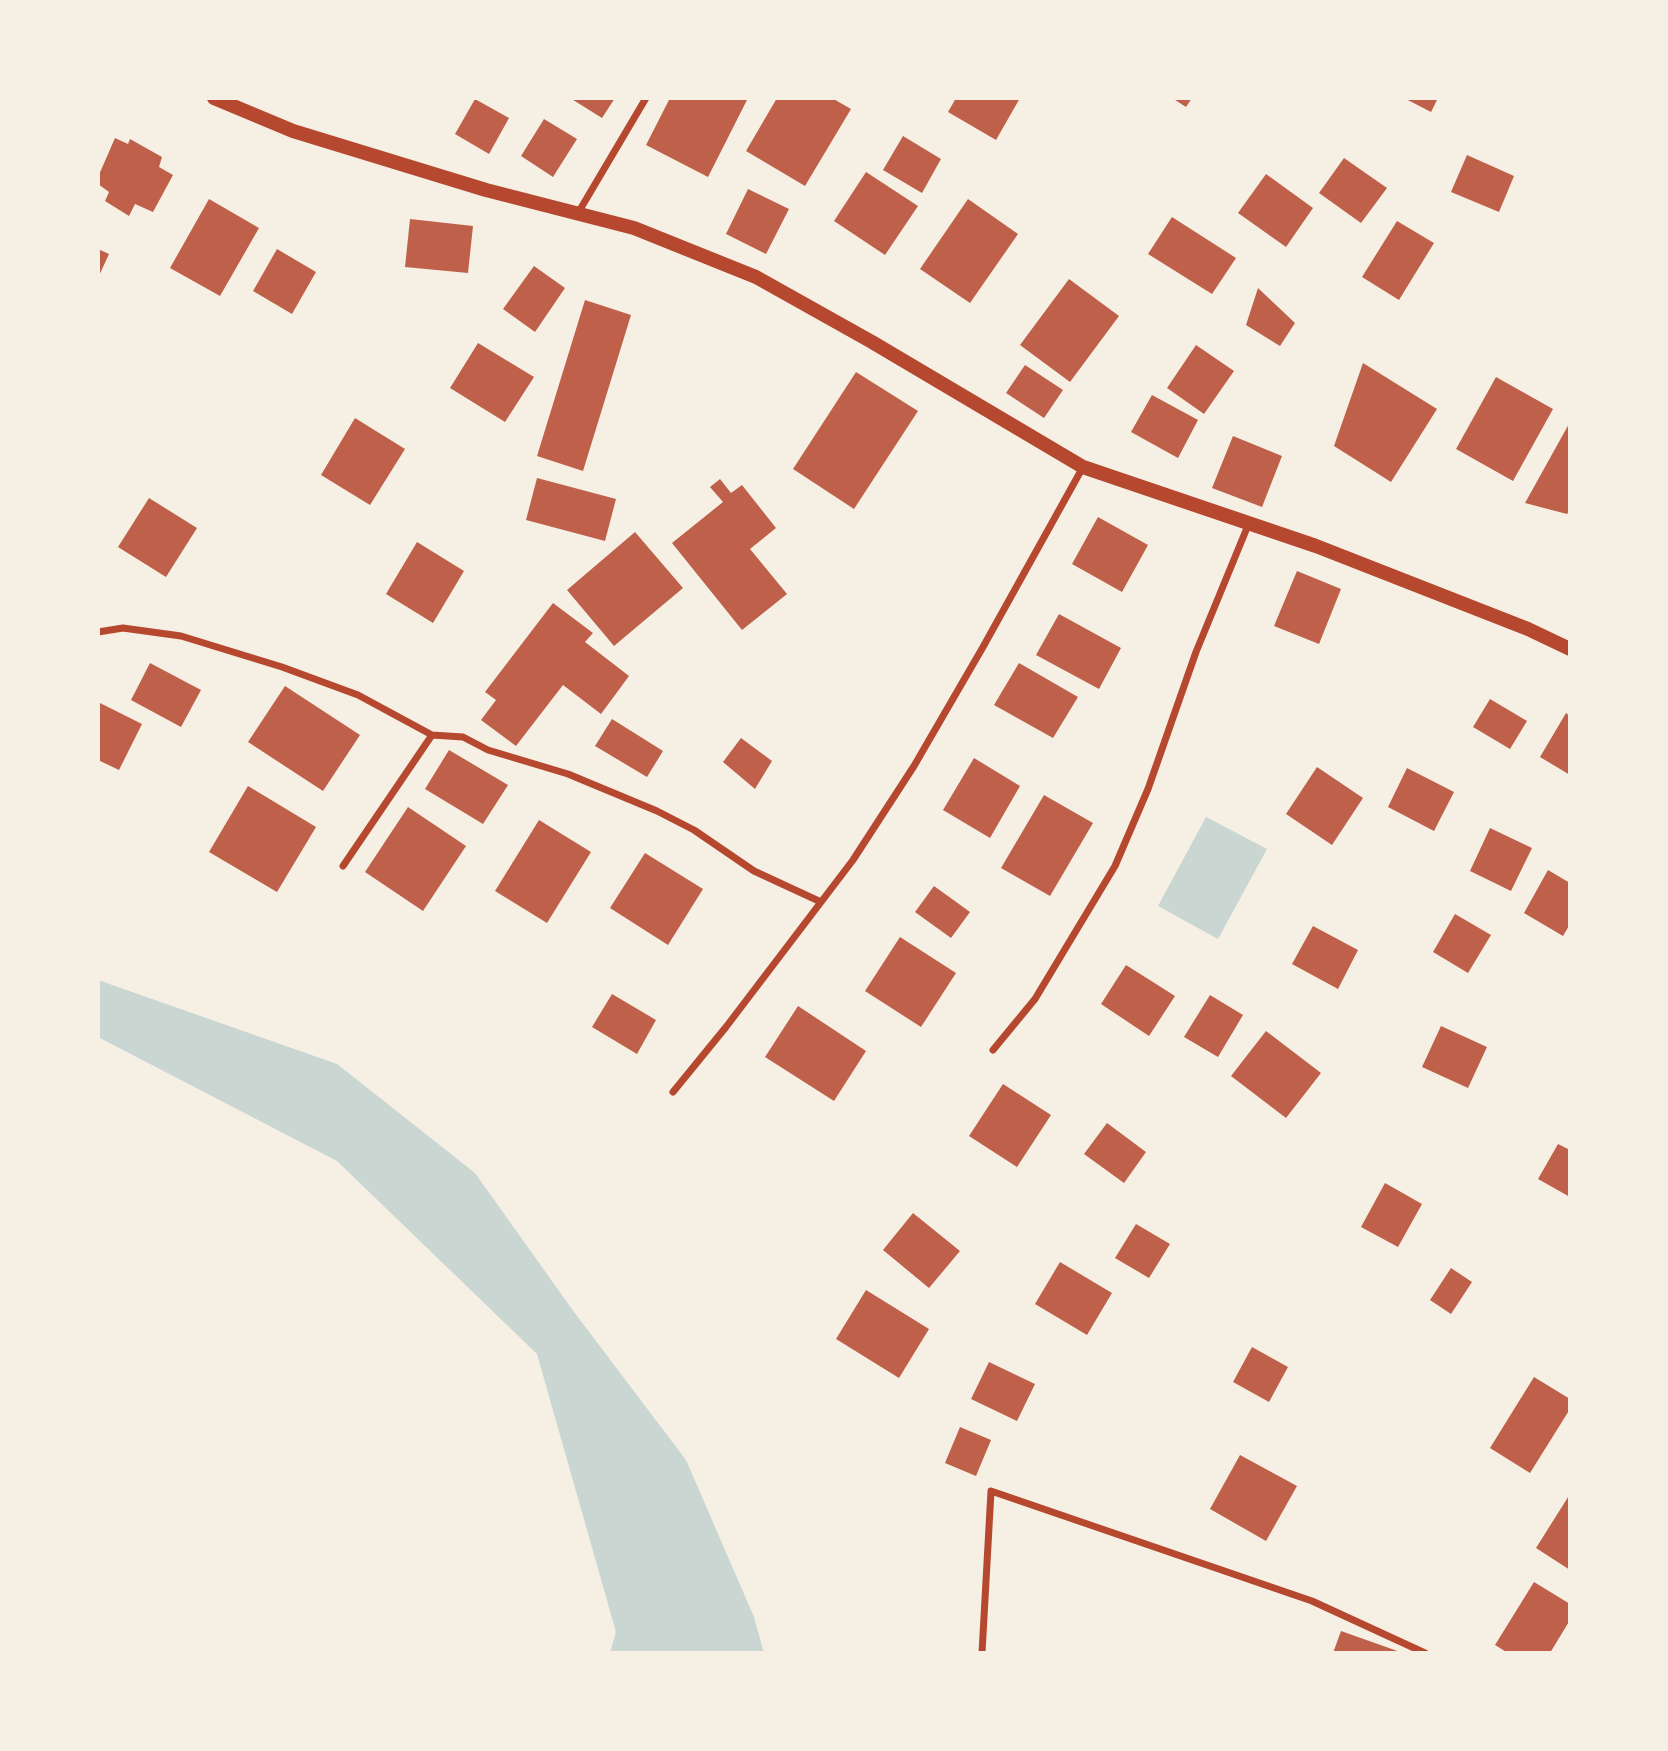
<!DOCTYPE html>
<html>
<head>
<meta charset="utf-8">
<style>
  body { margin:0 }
  #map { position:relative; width:1668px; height:1751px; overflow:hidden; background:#f6efe4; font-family:"Crimson Pro",serif }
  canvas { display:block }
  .frame { position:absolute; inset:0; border:100px solid #f6efe4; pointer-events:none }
</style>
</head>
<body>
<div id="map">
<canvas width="1668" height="1751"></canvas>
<div class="frame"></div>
</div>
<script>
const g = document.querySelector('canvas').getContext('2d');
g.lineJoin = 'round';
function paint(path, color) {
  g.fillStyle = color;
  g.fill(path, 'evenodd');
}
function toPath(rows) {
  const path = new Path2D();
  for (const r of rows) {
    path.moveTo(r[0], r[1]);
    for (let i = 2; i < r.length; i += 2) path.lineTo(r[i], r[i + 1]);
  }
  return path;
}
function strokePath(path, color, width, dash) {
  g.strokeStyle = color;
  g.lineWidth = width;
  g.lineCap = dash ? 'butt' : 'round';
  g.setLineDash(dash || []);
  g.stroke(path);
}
const water = toPath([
  [1206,817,1267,849,1218,939,1158,906],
  [98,980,337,1064,475,1173,574,1312,686,1460,754,1617,764,1653,610,1653,616,1632,537,1354,337,1161,98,1037]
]);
const building = toPath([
  [570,98,615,98,602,118],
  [670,98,748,98,708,177,646,145],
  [777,98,832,98,851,109,805,186,746,151],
  [956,98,1020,98,996,140,948,112],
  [1172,98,1192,98,1186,107],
  [1404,98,1438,98,1431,112],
  [475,99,509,118,489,154,455,134],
  [544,119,577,139,553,177,521,156],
  [903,136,941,159,922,193,883,170],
  [115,138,128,144,130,139,162,157,159,167,173,175,153,212,135,204,129,216,105,201,109,192,98,184,98,177],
  [1467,155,1514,176,1499,212,1451,192],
  [1344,158,1387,188,1361,223,1319,193],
  [866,172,918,206,885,255,834,221],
  [1266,174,1313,208,1286,247,1238,213],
  [748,189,789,209,766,254,726,234],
  [209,199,259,228,220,296,170,268],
  [968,199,1018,234,970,303,920,269],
  [1172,217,1236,258,1212,294,1148,254],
  [410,219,473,226,468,273,405,267],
  [1397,221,1434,243,1399,300,1362,277],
  [98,249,109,254,98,278],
  [277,249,316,272,292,314,253,291],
  [534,266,565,288,535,332,503,309],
  [1069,279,1119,316,1070,382,1020,345],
  [1258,288,1295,323,1280,346,1246,325],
  [585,300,631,315,583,471,537,456],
  [478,343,534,377,505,422,450,388],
  [1196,345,1234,371,1204,414,1167,388],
  [1363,363,1437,409,1391,482,1334,446],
  [1025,365,1063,390,1044,418,1006,393],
  [856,372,918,411,854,509,793,469],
  [1496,377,1553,409,1513,481,1456,449],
  [1152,395,1198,420,1178,458,1131,432],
  [355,418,405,449,370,505,321,475],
  [1570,422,1570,510,1567,514,1525,503],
  [1233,436,1282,456,1262,507,1212,488],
  [537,478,616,499,605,541,526,520],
  [720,479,731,493,742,485,776,528,750,549,787,594,742,630,672,543,723,502,710,487],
  [149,498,197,528,166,577,118,547],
  [1098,517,1148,545,1122,592,1072,564],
  [635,532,683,588,614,646,567,590],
  [417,542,464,571,433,623,386,594],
  [1297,571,1341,589,1319,644,1274,626],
  [553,603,593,633,585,642,629,676,601,714,563,685,516,746,481,720,496,700,485,692],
  [1059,614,1121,648,1099,689,1036,655],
  [150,663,201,690,181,727,131,700],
  [1019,663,1078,697,1053,738,994,705],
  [285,686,360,735,323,791,248,742],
  [1490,699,1527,721,1510,749,1473,727],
  [98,702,142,724,119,770,98,760],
  [1566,713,1570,716,1570,775,1540,757],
  [612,719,663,751,647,777,595,746],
  [741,738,772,761,755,789,723,762],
  [449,750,508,785,483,824,425,789],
  [974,758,1020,786,990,838,943,810],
  [1317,767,1363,798,1332,845,1286,814],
  [1407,768,1454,792,1434,831,1388,807],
  [248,786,316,827,277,892,209,852],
  [1044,795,1093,823,1050,896,1001,868],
  [408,807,466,846,423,911,365,872],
  [539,820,591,852,547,923,495,891],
  [1490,828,1532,848,1511,891,1470,871],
  [645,853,703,889,668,945,610,908],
  [1548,870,1570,883,1570,924,1563,936,1524,913],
  [934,886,970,912,951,938,915,912],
  [1455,914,1491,935,1468,973,1433,952],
  [1313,926,1358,950,1338,989,1292,964],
  [900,937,956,973,921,1027,865,991],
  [1126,965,1175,996,1149,1036,1101,1004],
  [612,994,656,1020,637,1054,592,1027],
  [1210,995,1243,1015,1218,1057,1184,1037],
  [798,1006,866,1051,834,1101,765,1057],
  [1441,1026,1487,1047,1468,1088,1422,1067],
  [1266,1031,1321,1073,1286,1118,1231,1076],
  [1003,1084,1051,1115,1017,1167,969,1136],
  [1107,1123,1146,1152,1124,1183,1084,1154],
  [1558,1144,1570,1150,1570,1197,1538,1179],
  [1385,1183,1422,1204,1398,1247,1361,1227],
  [913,1213,960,1251,929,1288,883,1250],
  [1136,1224,1170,1244,1149,1278,1115,1258],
  [1060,1262,1112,1293,1087,1335,1035,1304],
  [1451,1268,1472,1282,1451,1314,1430,1300],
  [866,1290,929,1329,899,1378,836,1339],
  [1252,1347,1288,1367,1269,1402,1233,1382],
  [989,1362,1035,1384,1017,1421,971,1399],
  [1534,1377,1570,1399,1570,1409,1530,1473,1490,1448],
  [960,1427,991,1440,976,1476,945,1463],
  [1240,1455,1297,1486,1266,1541,1210,1509],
  [1570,1494,1570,1570,1536,1548],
  [1534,1582,1570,1604,1570,1620,1550,1653,1508,1653,1495,1645],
  [1341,1631,1403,1653,1333,1653]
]);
const minor = toPath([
  [578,213,646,98],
  [98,632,123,628,181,636,282,667,358,695,432,735],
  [343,866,432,735,463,737,488,750,568,774,657,811,694,830,754,871,821,902],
  [993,1050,1035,999,1115,866,1148,789,1196,652,1249,523],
  [673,1092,726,1027,853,860,914,766,983,647,1083,467],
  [982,1653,991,1491,1312,1601,1425,1653]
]);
const secondary = toPath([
  [214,98,293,131,486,190,634,228,756,277,872,342,1083,467,1316,546,1528,629,1570,649]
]);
paint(water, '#c9d6d2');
paint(building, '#bf614a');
strokePath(minor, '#b5482f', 7);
strokePath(secondary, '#b5482f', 14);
</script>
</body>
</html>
